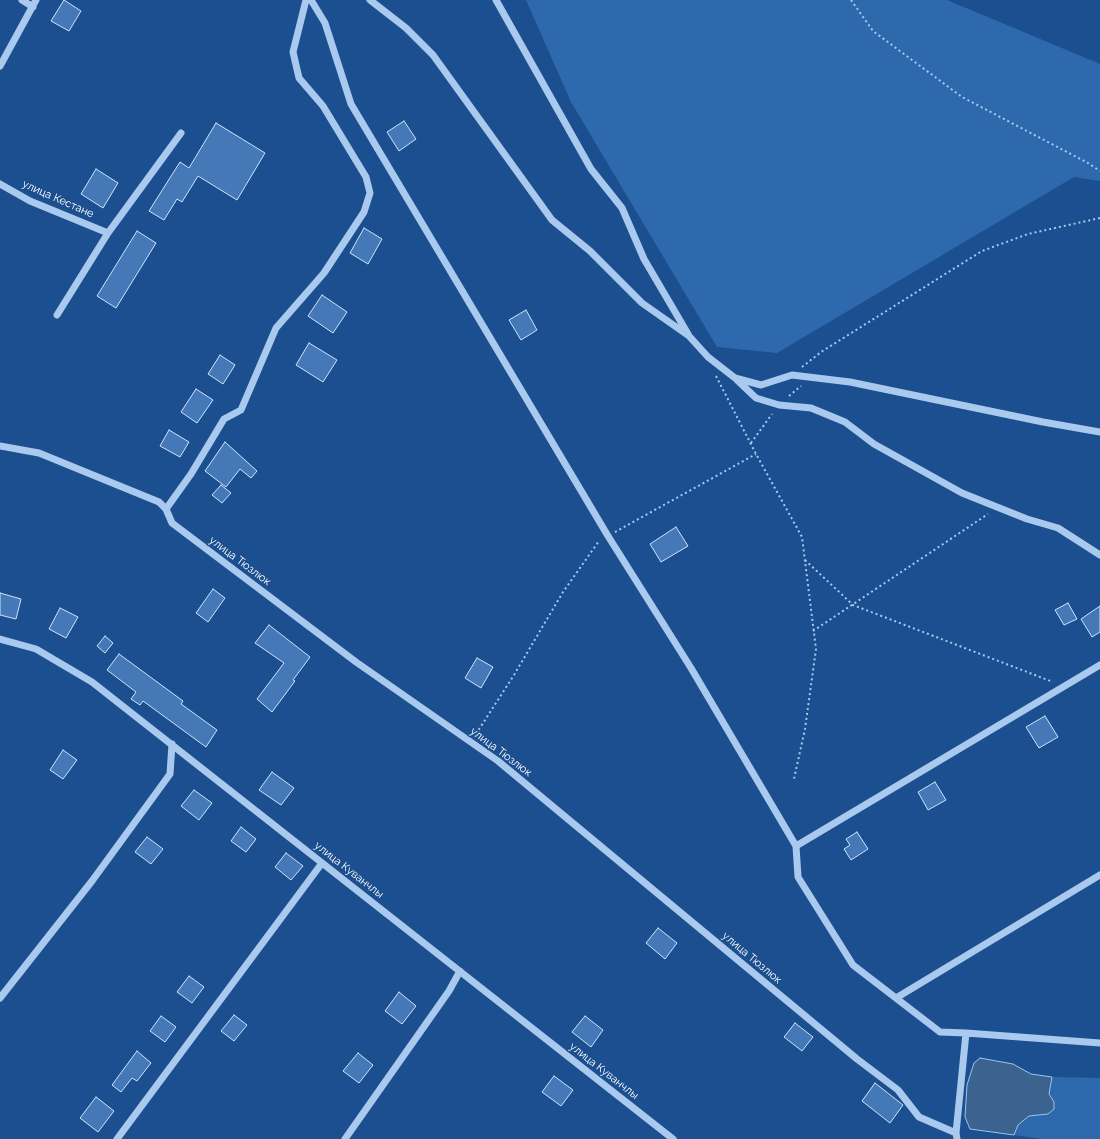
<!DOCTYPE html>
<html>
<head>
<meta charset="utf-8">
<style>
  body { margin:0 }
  canvas { display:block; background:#1b4f8f }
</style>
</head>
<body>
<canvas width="1100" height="1139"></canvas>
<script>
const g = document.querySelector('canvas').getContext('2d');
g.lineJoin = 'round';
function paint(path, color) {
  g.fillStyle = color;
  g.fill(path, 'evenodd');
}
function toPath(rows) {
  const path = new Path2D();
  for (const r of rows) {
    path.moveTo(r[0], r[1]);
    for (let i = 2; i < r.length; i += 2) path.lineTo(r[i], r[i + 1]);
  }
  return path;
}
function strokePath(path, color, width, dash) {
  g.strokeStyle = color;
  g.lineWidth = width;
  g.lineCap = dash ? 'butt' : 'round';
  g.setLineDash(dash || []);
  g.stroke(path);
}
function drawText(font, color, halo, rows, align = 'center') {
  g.font = font + ' Raleway,sans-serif';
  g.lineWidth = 3;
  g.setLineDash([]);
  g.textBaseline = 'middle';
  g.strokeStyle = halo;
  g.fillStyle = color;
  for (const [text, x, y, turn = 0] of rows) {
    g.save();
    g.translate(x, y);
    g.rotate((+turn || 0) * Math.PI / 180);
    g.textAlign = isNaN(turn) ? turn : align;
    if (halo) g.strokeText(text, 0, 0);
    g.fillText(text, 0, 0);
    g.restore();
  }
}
const green = toPath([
  [526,0,947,0,1100,64,1100,181,1074,177,777,353,717,347,571,102],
  [1052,1077,1100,1078,1100,1139,1042,1139,1014,1135,1018,1125,1029,1116,1054,1102,1049,1094]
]);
const water = toPath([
  [980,1058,1013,1064,1031,1074,1052,1077,1049,1094,1054,1102,1054,1109,1048,1114,1029,1116,1018,1125,1014,1135,970,1129,965,1117,967,1085,974,1063,980,1058]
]);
const building = toPath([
  [64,0,81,11,69,31,51,21,64,0],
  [404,121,416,139,399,151,387,132,404,121],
  [216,123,265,153,237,200,198,176,182,202,177,199,164,220,149,211,180,162,189,168,216,123],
  [96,169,118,183,103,208,81,194,96,169],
  [364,228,382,239,368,264,350,253,364,228],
  [137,231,156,243,116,308,97,296,137,231],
  [322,295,347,312,333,333,308,316,322,295],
  [526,310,537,330,521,340,509,320,526,310],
  [309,343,337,360,323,382,296,365,309,343],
  [220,355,235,365,223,384,208,374,220,355],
  [196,389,213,400,197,423,181,412,196,389],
  [169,430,189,442,180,457,160,446,169,430],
  [225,442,257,471,251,478,240,469,226,487,205,471,225,442],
  [221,485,231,493,222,503,212,495,221,485],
  [676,527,688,546,661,562,650,544,676,527],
  [213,589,225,598,208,622,196,613,213,589],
  [0,593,21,599,16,619,0,615,0,593],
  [1068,603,1077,619,1064,625,1055,610,1068,603],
  [1100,606,1100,632,1092,637,1081,619,1100,606],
  [60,608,78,617,66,638,49,629,60,608],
  [269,625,310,657,293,680,295,681,272,712,257,699,284,663,255,643,269,625],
  [105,636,113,643,105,653,97,646,105,636],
  [119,654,183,701,181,704,217,730,206,747,143,701,140,705,131,699,136,692,107,670,119,654],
  [477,658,493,667,481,688,465,678,477,658],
  [1045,716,1058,737,1039,748,1026,727,1045,716],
  [63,750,77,760,63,779,50,770,63,750],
  [272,772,294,788,281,805,259,790,272,772],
  [935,782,946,800,928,810,918,792,935,782],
  [194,790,212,803,199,820,181,806,194,790],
  [241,827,256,839,246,852,231,841,241,827],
  [857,832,868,849,851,860,844,849,850,845,846,839,857,832],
  [147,837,163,849,151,864,135,852,147,837],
  [286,853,303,866,291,880,275,867,286,853],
  [658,928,677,943,665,959,646,943,658,928],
  [189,976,204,987,192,1003,177,992,189,976],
  [399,992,416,1006,402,1024,385,1011,399,992],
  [234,1015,247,1025,234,1041,221,1031,234,1015],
  [161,1016,176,1027,165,1042,150,1031,161,1016],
  [585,1016,603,1030,591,1047,572,1032,585,1016],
  [795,1023,813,1037,802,1051,784,1037,795,1023],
  [137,1051,151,1063,137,1081,132,1078,121,1092,112,1085,137,1051],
  [358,1053,373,1065,359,1083,343,1071,358,1053],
  [554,1076,573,1090,561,1106,542,1092,554,1076],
  [875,1083,903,1105,890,1123,862,1101,875,1083],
  [96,1097,114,1111,98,1132,80,1118,96,1097]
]);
const path = toPath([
  [851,0,873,31,962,97,1088,163,1100,171],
  [802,367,821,352,982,251,1028,234,1100,218],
  [716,376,756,454,802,537,816,649,805,729,794,779],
  [789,396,801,386],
  [751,443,772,414],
  [615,532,756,454],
  [805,560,853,605,1053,682],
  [813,631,988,514],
  [476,734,514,675,563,592,599,541]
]);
const minor = toPath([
  [22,0,33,7],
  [311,0,325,23,351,104,608,536,691,668,796,846,798,877,853,965,940,1032,966,1033],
  [370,0,406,28,433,55,552,220,590,251,642,303,689,336,708,357,735,378,761,385,792,375,850,382,1043,422,1100,432],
  [496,0,591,169,622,208,644,259,688,334],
  [0,66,36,0],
  [0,184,30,201,108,233],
  [57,315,108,233,181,133],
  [737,380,756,398,779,405,811,408,845,422,874,444,962,493,1027,519,1058,528,1100,555],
  [0,446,39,453,159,502,166,509,172,523,356,662,498,761,857,1059,898,1090,919,1117,956,1133],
  [166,509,191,474,224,419,241,410,276,328,324,273,364,212,370,193,366,177,323,106,299,78,293,52,306,0],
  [0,639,36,649,92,682,673,1139],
  [796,846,1100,665],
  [0,998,92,881,170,774,172,744],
  [896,998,1100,875],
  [117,1139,322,863],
  [345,1139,449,991,460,971],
  [957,1139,956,1133,966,1033,1100,1043]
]);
const streetNames = [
  ["улица Кестане",58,199,24],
  ["улица Тюзлюк",240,561,37],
  ["улица Тюзлюк",501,752,37],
  ["улица Куванчлы",349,870,38],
  ["улица Тюзлюк",752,958,40],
  ["улица Куванчлы",604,1071,38]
];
paint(green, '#2e69ad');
paint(water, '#3c6290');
strokePath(water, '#9cc4f0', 1);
paint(building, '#4478b7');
strokePath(building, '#cfe3fa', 1);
strokePath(path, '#a9c9ee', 2, [2, 3]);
strokePath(minor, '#a9c9ee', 7);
drawText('11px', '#fff', '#1b4f8f', streetNames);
</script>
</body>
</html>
